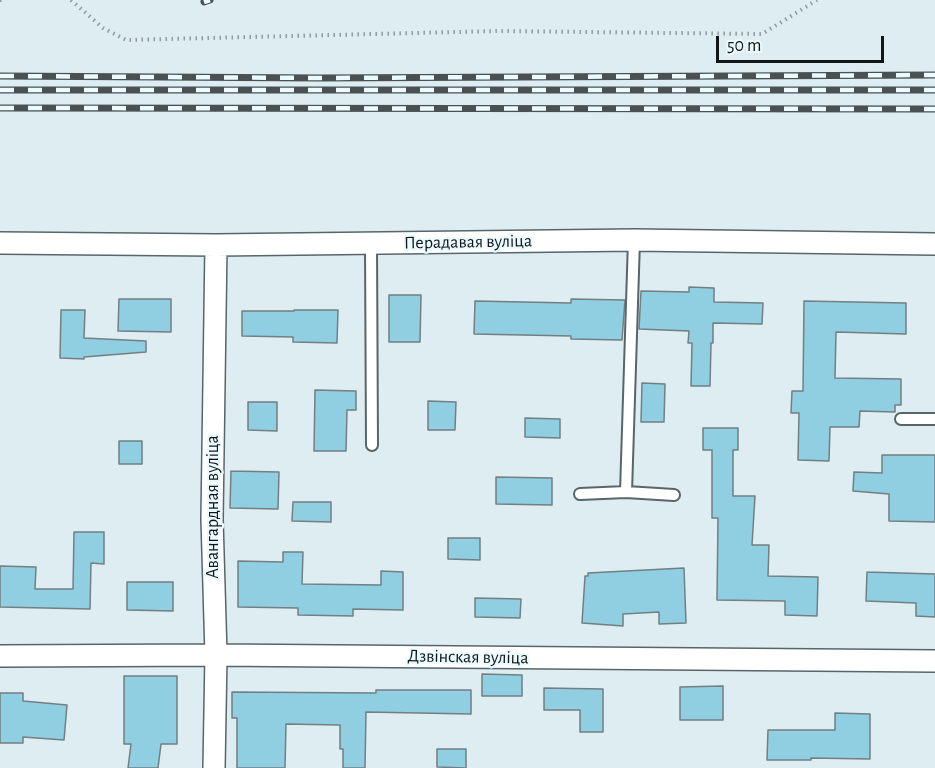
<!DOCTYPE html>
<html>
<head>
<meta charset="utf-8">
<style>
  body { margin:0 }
  #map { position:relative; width:935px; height:768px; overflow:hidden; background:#deedf1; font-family:"Alegreya Sans",sans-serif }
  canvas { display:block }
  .scale { position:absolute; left:716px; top:36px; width:168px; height:27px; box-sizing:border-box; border:3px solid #101617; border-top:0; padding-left:8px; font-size:18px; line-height:21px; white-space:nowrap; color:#101617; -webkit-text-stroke:4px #ebfaff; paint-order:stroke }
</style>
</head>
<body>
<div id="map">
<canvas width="935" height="768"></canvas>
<div class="scale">50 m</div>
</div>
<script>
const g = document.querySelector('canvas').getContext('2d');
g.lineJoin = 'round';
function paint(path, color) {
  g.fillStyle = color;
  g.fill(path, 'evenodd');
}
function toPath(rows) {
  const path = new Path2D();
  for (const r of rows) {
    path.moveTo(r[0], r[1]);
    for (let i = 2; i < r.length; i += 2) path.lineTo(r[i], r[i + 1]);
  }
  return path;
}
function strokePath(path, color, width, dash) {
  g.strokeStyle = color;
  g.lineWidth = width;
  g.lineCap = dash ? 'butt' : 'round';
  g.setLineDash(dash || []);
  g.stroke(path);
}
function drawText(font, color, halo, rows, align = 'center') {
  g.font = font + ' "Alegreya Sans",sans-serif';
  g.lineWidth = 4.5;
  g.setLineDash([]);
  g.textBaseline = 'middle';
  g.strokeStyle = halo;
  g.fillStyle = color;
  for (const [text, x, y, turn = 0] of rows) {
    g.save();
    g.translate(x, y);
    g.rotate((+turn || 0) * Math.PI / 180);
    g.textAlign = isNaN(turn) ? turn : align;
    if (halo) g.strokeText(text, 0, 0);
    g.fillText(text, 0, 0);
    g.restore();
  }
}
const building = toPath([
  [689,287,714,288,714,302,763,303,762,324,713,323,713,343,711,343,710,386,691,386,692,343,688,343,689,331,639,329,641,291,689,292,689,287],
  [389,295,421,295,420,342,389,342,389,295],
  [119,299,171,299,171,332,118,331,119,299],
  [571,299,625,300,622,340,571,339,571,336,474,334,475,301,571,303,571,299],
  [804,301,906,303,906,334,836,332,835,378,901,379,901,405,895,405,895,412,860,411,859,427,830,427,829,461,798,460,799,413,791,413,792,391,803,391,804,301],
  [61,310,85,310,84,338,146,341,146,352,84,357,84,359,60,358,61,310],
  [294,310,338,310,337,343,293,342,293,337,242,336,242,311,294,311,294,310],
  [642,383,665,384,664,422,641,422,642,383],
  [315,390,356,391,356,410,347,410,346,451,314,451,315,390],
  [428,401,456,402,455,430,428,430,428,401],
  [248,402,277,402,277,431,248,430,248,402],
  [525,418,560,419,560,438,525,437,525,418],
  [703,428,738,428,738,450,733,450,733,496,755,496,752,545,769,545,768,576,818,577,817,616,785,615,785,601,717,600,718,518,712,518,712,450,703,450,703,428],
  [119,441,142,441,142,464,119,464,119,441],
  [882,455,935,455,935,522,889,521,889,494,853,491,854,472,882,473,882,455],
  [231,471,279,472,278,509,230,508,231,471],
  [496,477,552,478,552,505,496,504,496,477],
  [293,502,331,502,331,522,292,521,293,502],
  [74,532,104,532,104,564,91,563,90,609,0,607,0,566,36,567,35,589,73,589,74,532],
  [448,538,480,538,480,560,448,559,448,538],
  [283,552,303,552,302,584,381,585,381,571,403,572,403,610,353,609,353,616,298,615,298,608,238,607,238,561,283,562,283,552],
  [684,568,686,623,659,624,659,612,623,614,623,626,582,623,585,576,588,576,588,573,684,568],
  [867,572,935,574,935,617,916,616,916,603,866,601,867,572],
  [127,582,173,582,173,611,127,610,127,582],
  [475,598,521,599,520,618,475,617,475,598],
  [482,674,522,675,522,696,482,696,482,674],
  [124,676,177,676,177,744,161,744,158,768,128,768,131,744,124,744,124,676],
  [723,686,723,720,680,720,680,687,723,686],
  [544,688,603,689,603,732,580,732,580,710,544,710,544,688],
  [376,690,471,690,471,714,366,712,365,768,343,768,343,749,340,749,340,725,286,724,285,768,237,768,237,718,232,718,232,692,376,693,376,690],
  [0,693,23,693,23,701,67,705,64,740,23,737,23,743,0,743,0,693],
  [835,713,870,714,870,759,811,758,811,760,767,760,768,730,835,730,835,713],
  [437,749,466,749,466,768,437,767,437,749]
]);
const path = toPath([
  [0,0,2,0],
  [71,0,103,28,126,40,498,31,762,34,817,0]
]);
const lane = toPath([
  [634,240,626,492,674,495],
  [371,244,372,445],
  [901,419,935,419],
  [580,494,626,492]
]);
const street = toPath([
  [0,243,216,245,634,240,935,244],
  [0,656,216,655,935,661],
  [214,768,216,655,212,519,216,245]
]);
const rail = toPath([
  [204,2,210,0],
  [0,76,319,78,935,75],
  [0,90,935,90],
  [0,108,935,109]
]);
const streetNames = [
  ["Перадавая вуліца",468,242,-1],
  ["Авангардная вуліца",213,507,-90],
  ["Дзвінская вуліца",468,657,1]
];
paint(building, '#90cfe1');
strokePath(building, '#727f83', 1.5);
strokePath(lane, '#586569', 14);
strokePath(street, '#586569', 24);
strokePath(path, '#8f9b9d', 4, [1.5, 4.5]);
strokePath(lane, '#fff', 10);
strokePath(street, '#fff', 21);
strokePath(rail, '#495153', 7);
strokePath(rail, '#ebfaff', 4.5, [14]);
drawText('18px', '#101617', '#ebfaff', streetNames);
</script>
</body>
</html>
